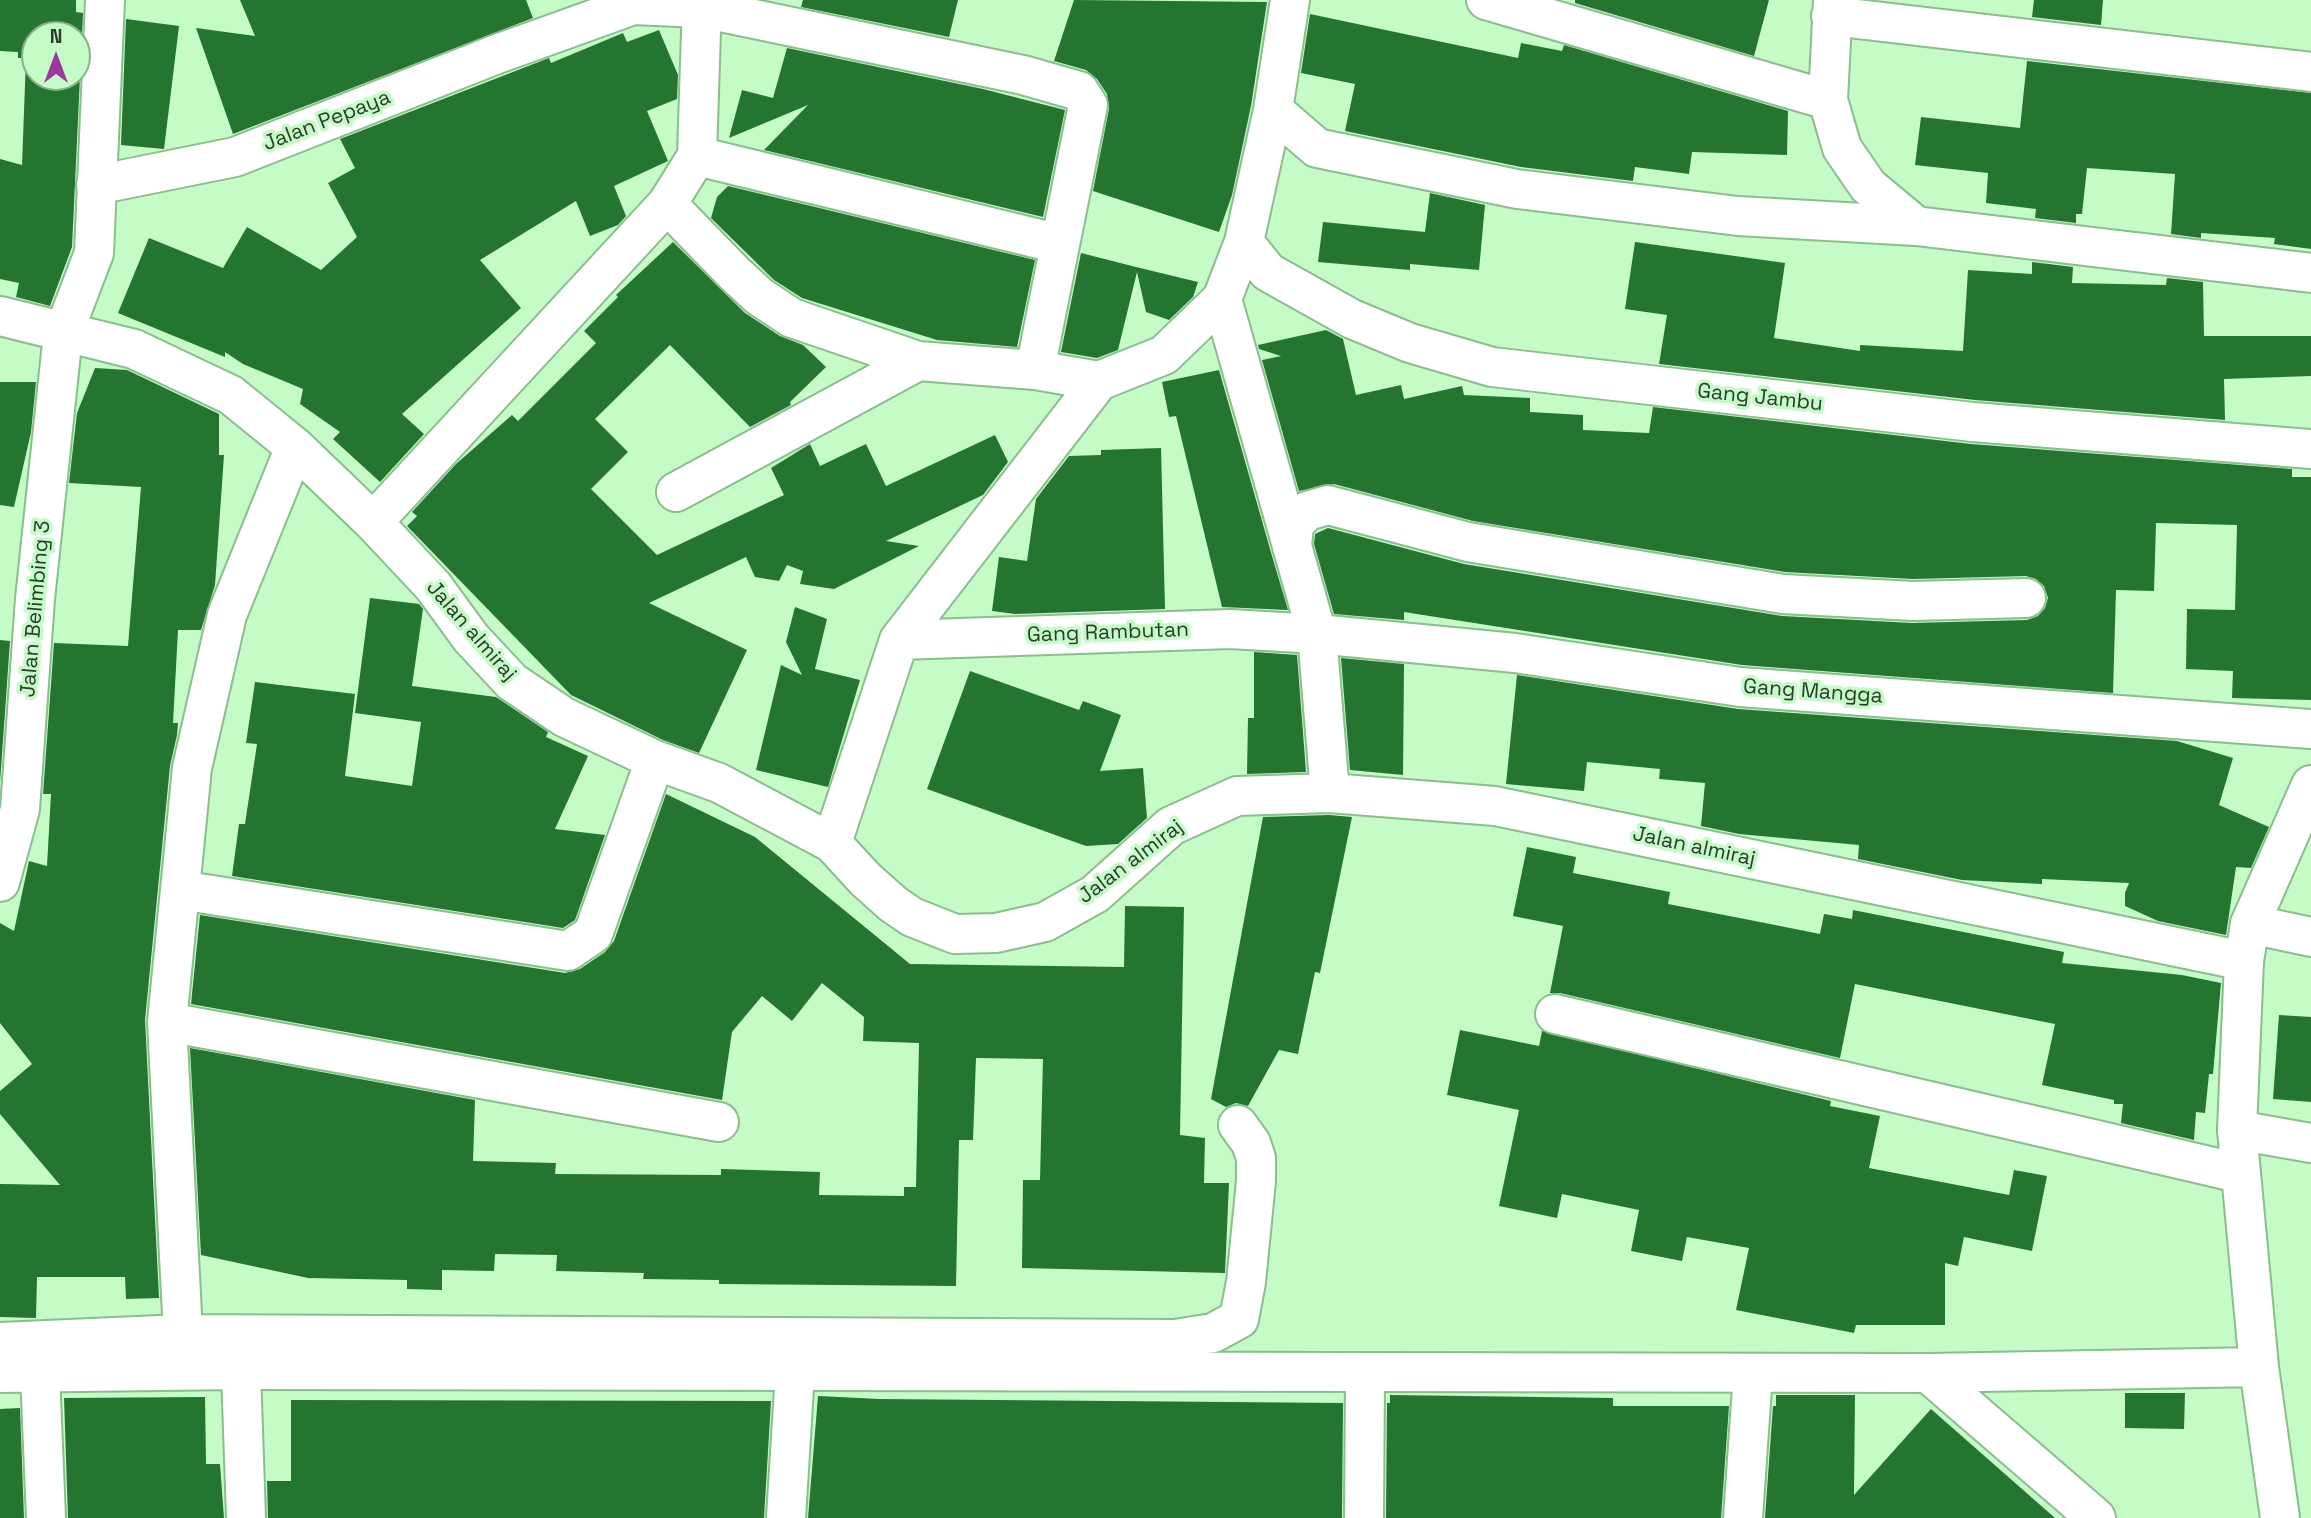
<!DOCTYPE html>
<html>
<head>
<meta charset="utf-8">
<style>
  body { margin:0 }
  #map { position:relative; width:2311px; height:1518px; overflow:hidden; background:#c5fbc6; font-family:"Space Grotesk",sans-serif }
  canvas { display:block }
  .north { position:absolute; left:21px; top:21px; width:70px; height:70px; box-sizing:border-box; background:#c5fbc6; border:2px solid #87af88; border-radius:50%; rotate:0deg; font-size:19px; font-weight:700; line-height:28px; text-align:center; color:#293e2a }
  .north::after { content:''; display:block; margin:auto; width:24px; height:32px; background:#9a38a0; clip-path:polygon(50% 0,100% 100%,50% 72%,0 100%) }
</style>
</head>
<body>
<div id="map">
<canvas width="2311" height="1518"></canvas>
<div class="north">N</div>
</div>
<script>
const g = document.querySelector('canvas').getContext('2d');
g.lineJoin = 'round';
function paint(path, color) {
  g.fillStyle = color;
  g.fill(path, 'evenodd');
}
function toPath(rows) {
  const path = new Path2D();
  for (const r of rows) {
    path.moveTo(r[0], r[1]);
    for (let i = 2; i < r.length; i += 2) path.lineTo(r[i], r[i + 1]);
  }
  return path;
}
function strokePath(path, color, width, dash) {
  g.strokeStyle = color;
  g.lineWidth = width;
  g.lineCap = dash ? 'butt' : 'round';
  g.setLineDash(dash || []);
  g.stroke(path);
}
function drawText(font, color, halo, rows, align = 'center') {
  g.font = font + ' "Space Grotesk",sans-serif';
  g.lineWidth = 7;
  g.setLineDash([]);
  g.textBaseline = 'middle';
  g.strokeStyle = halo;
  g.fillStyle = color;
  for (const [text, x, y, turn = 0] of rows) {
    g.save();
    g.translate(x, y);
    g.rotate((+turn || 0) * Math.PI / 180);
    g.textAlign = isNaN(turn) ? turn : align;
    if (halo) g.strokeText(text, 0, 0);
    g.fillText(text, 0, 0);
    g.restore();
  }
}
const building = toPath([
  [0,0,76,0,76,12,83,13,72,247,50,306,16,297,19,283,0,279,0,159,22,165,26,58,18,58,18,52,0,51],
  [35,35,77,35,77,77,35,77],
  [240,0,526,0,533,18,233,134,196,28,255,36],
  [803,0,958,0,949,37,801,7],
  [1074,0,1267,2,1251,106,1232,195,1219,232,1093,191,1109,109,1107,94,1097,79,1086,70,1054,61],
  [1575,0,1769,0,1754,56,1575,3],
  [2034,0,2103,0,2101,25,2032,17],
  [1310,14,1518,58,1521,43,1562,51,1564,45,1788,111,1787,155,1692,152,1689,174,1635,167,1633,181,1521,167,1345,131,1355,84,1301,73],
  [126,19,179,26,164,149,121,145],
  [659,30,678,75,677,99,647,111,668,161,614,186,626,216,618,225,590,236,576,201,480,260,521,308,402,414,424,434,380,482,333,439,340,432,300,404,303,389,243,364,225,352,225,357,118,313,149,238,223,268,247,227,321,270,357,237,328,183,355,168,340,139,549,58,551,63,623,33,627,42],
  [787,48,983,89,1065,110,1043,217,764,150,808,105,729,138,742,90,773,98],
  [2027,61,2311,93,2311,249,2274,244,2275,238,2201,233,2201,238,2171,234,2175,174,2087,168,2082,214,2076,214,2076,223,2035,218,2036,209,1986,203,1988,173,1915,165,1921,117,2020,128],
  [728,186,1035,260,1017,347,937,340,802,298,774,280,711,218,717,197],
  [1430,193,1485,205,1479,270,1410,264,1410,270,1318,262,1323,222,1425,232],
  [673,242,745,313,780,336,803,345,826,367,790,402,791,405,750,427,670,345,595,419,628,452,591,489,657,555,784,495,771,468,810,444,820,466,866,444,886,486,995,435,1008,462,983,495,886,541,919,546,834,589,800,584,803,571,787,565,779,581,755,577,746,557,649,603,747,650,699,753,663,740,571,695,407,526,417,516,412,512,456,464,512,415,518,421,596,343,584,331,618,297,616,295],
  [1635,242,1785,263,1774,338,1860,351,1860,345,1963,351,1968,270,2032,274,2032,262,2073,267,2072,283,2166,285,2167,278,2203,282,2204,336,2311,336,2311,376,2224,379,2225,420,1975,400,1659,364,1667,315,1625,309],
  [1081,253,1136,267,1198,282,1193,297,1169,320,1146,312,1137,272,1118,350,1097,358,1061,352],
  [1326,330,1343,339,1356,395,1401,385,1404,399,1462,386,1464,395,1530,398,1530,412,1583,415,1583,430,1649,433,1653,407,1971,444,2292,469,2292,477,2311,477,2311,700,2232,698,2233,671,2186,669,2187,609,2235,610,2237,525,2156,523,2154,591,2116,590,2113,693,1742,665,1404,612,1404,620,1334,614,1314,544,1315,534,1328,528,1464,564,1782,616,1912,623,2027,620,2038,616,2045,608,2048,598,2044,586,2036,579,2026,576,1913,579,1785,572,1473,521,1334,484,1299,491,1262,360,1281,356,1259,349,1258,345],
  [95,368,127,370,219,414,219,455,224,455,215,585,201,630,178,630,173,723,178,723,177,735,170,766,145,1020,159,1298,126,1299,125,1277,37,1277,36,1318,0,1317,0,1184,60,1185,0,1114,0,1091,32,1064,0,1023,0,923,14,931,29,861,47,866,51,794,43,794,54,643,128,646,141,487,69,483,77,413],
  [1219,370,1272,556,1288,610,1222,607,1176,416,1169,417,1162,382],
  [0,382,36,382,31,432,14,507,0,505],
  [1161,448,1165,609,1015,614,992,611,999,557,1027,561,1036,499,1069,456,1101,455,1101,450],
  [370,598,419,604,423,609,412,686,496,697,548,732,546,737,588,756,555,829,605,835,575,920,563,928,232,876,239,824,245,824,257,744,246,743,255,682,355,694,345,776,412,786,421,722,355,713],
  [795,607,827,619,815,669,860,680,828,787,756,770,781,665,802,675,786,642],
  [0,640,10,641,0,782],
  [1254,652,1297,655,1306,772,1247,774,1248,718,1254,718],
  [1341,658,1404,664,1403,775,1350,770],
  [970,671,1079,710,1083,701,1121,715,1100,771,1143,768,1147,818,1118,844,1086,846,927,789],
  [1517,675,1738,709,2177,741,2233,758,2219,805,2269,827,2251,868,2236,867,2226,935,2158,921,2125,906,2125,893,2129,883,2042,879,2042,884,1962,880,1858,859,1859,845,1739,834,1701,826,1705,783,1659,779,1660,769,1587,762,1584,791,1506,784],
  [666,794,755,837,910,964,1124,967,1125,906,1184,907,1180,1135,1205,1138,1204,1183,1229,1183,1225,1273,1022,1268,1023,1180,1040,1180,1043,1059,976,1058,973,1140,959,1140,956,1286,719,1284,719,1280,643,1279,644,1273,556,1271,557,1255,495,1254,494,1271,442,1270,442,1290,407,1289,407,1280,308,1278,201,1255,190,1048,475,1100,473,1161,556,1163,555,1174,721,1175,721,1169,820,1172,819,1195,904,1196,904,1187,916,1187,919,1043,863,1041,864,1017,822,983,792,1021,762,996,732,1032,722,1100,191,1004,200,915,565,973,580,969,605,952,614,941],
  [1329,815,1352,817,1320,973,1315,972,1298,1054,1279,1050,1248,1106,1236,1103,1226,1107,1211,1099,1263,817],
  [1527,847,1576,857,1573,873,1670,892,1668,904,1765,923,1820,934,1824,914,1852,919,1853,910,2064,952,2062,963,2182,975,2221,983,2213,1074,2209,1074,2205,1113,2196,1112,2194,1140,2121,1123,2123,1104,2114,1104,2114,1100,2042,1085,2055,1024,1855,984,1840,1058,1560,993,1550,993,1563,926,1513,916],
  [2279,1015,2311,1017,2311,1102,2273,1099],
  [1460,1030,1539,1046,1542,1031,1831,1101,1830,1106,1880,1116,1869,1168,2009,1195,2014,1170,2047,1176,2032,1251,1964,1237,1958,1266,1945,1263,1945,1325,1856,1325,1854,1333,1736,1310,1749,1248,1687,1237,1682,1261,1631,1251,1639,1210,1562,1194,1557,1218,1499,1206,1519,1110,1447,1095],
  [2125,1393,2185,1393,2184,1429,2125,1428],
  [1390,1395,1613,1398,1613,1406,1729,1406,1721,1518,1386,1518,1387,1403,1390,1403],
  [1776,1395,1855,1395,1854,1495,1931,1409,2055,1518,1765,1518,1773,1406,1776,1406],
  [818,1396,880,1399,1343,1403,1342,1518,808,1518],
  [205,1397,206,1464,220,1464,224,1518,68,1518,64,1398],
  [291,1400,771,1401,764,1518,268,1518,267,1481,291,1481],
  [20,1408,24,1518,0,1518,0,1409]
]);
const street = toPath([
  [1486,0,1828,100],
  [1833,0,1828,100,1842,148,1868,186,1916,226],
  [1831,16,2311,72],
  [1273,110,1317,148,1517,189,1738,216,1916,226,2311,273],
  [697,156,1060,244],
  [96,185,235,157,497,54,633,5,701,8,1023,75,1079,91,1088,105,1035,370],
  [667,204,734,273,760,297,792,318,918,361,1035,370,1099,381],
  [1244,242,1268,272,1352,319,1410,343,1492,367,1973,422,2311,449],
  [1222,299,1317,634,1330,793],
  [0,316,134,349,231,395,295,447,373,522,433,586,471,638,512,682,564,717,655,760,719,783,832,843,865,879,893,904,912,917,955,934,996,933,1045,922,1095,894,1171,826,1237,796,1330,793,1495,806,2244,961],
  [676,492,918,361],
  [373,522,667,204,697,156,702,0],
  [1292,547,1294,524,1307,511,1328,505,1468,542,1783,594,1913,601,2026,598],
  [899,640,1230,629,1317,634,1515,653,1740,687,2311,729],
  [832,843,899,640,1099,381,1164,355,1222,299,1244,242,1273,110,1290,0],
  [0,882,20,809,35,599,63,334,94,253,105,0],
  [180,890,568,951,593,934,655,760],
  [2250,924,2311,937],
  [1555,1014,2239,1173],
  [167,1022,719,1122],
  [2237,1130,2311,1143],
  [0,1342,183,1334,1175,1339,1213,1333,1239,1319,1246,1282,1256,1181,1256,1158,1251,1143,1238,1125],
  [177,1358,183,1334,167,1022,192,768,227,615,295,447],
  [241,1370,246,1518],
  [40,1373,46,1518],
  [1928,1373,2096,1518],
  [786,1518,795,1372],
  [1364,1518,1365,1373],
  [1743,1518,1753,1373]
]);
const secondary = toPath([
  [0,1373,241,1370,1928,1373,2259,1367],
  [2280,1518,2259,1367,2237,1130,2244,961,2250,924,2311,785]
]);
const streetNames = [
  ["Jalan Pepaya",327,121,-21],
  ["Gang Jambu",1760,398,6],
  ["Jalan Belimbing 3",36,609,-85],
  ["Jalan almiraj",471,631,49],
  ["Gang Rambutan",1108,633,-2],
  ["Gang Mangga",1813,692,4],
  ["Jalan almiraj",1694,847,12],
  ["Jalan almiraj",1131,862,-37]
];
paint(building, '#24752f');
strokePath(street, '#8abe8c', 42);
strokePath(secondary, '#8abe8c', 42);
strokePath(street, '#fff', 38);
strokePath(secondary, '#fff', 38);
drawText('21px', '#293e2a', '#c5fbc6', streetNames);
</script>
</body>
</html>
